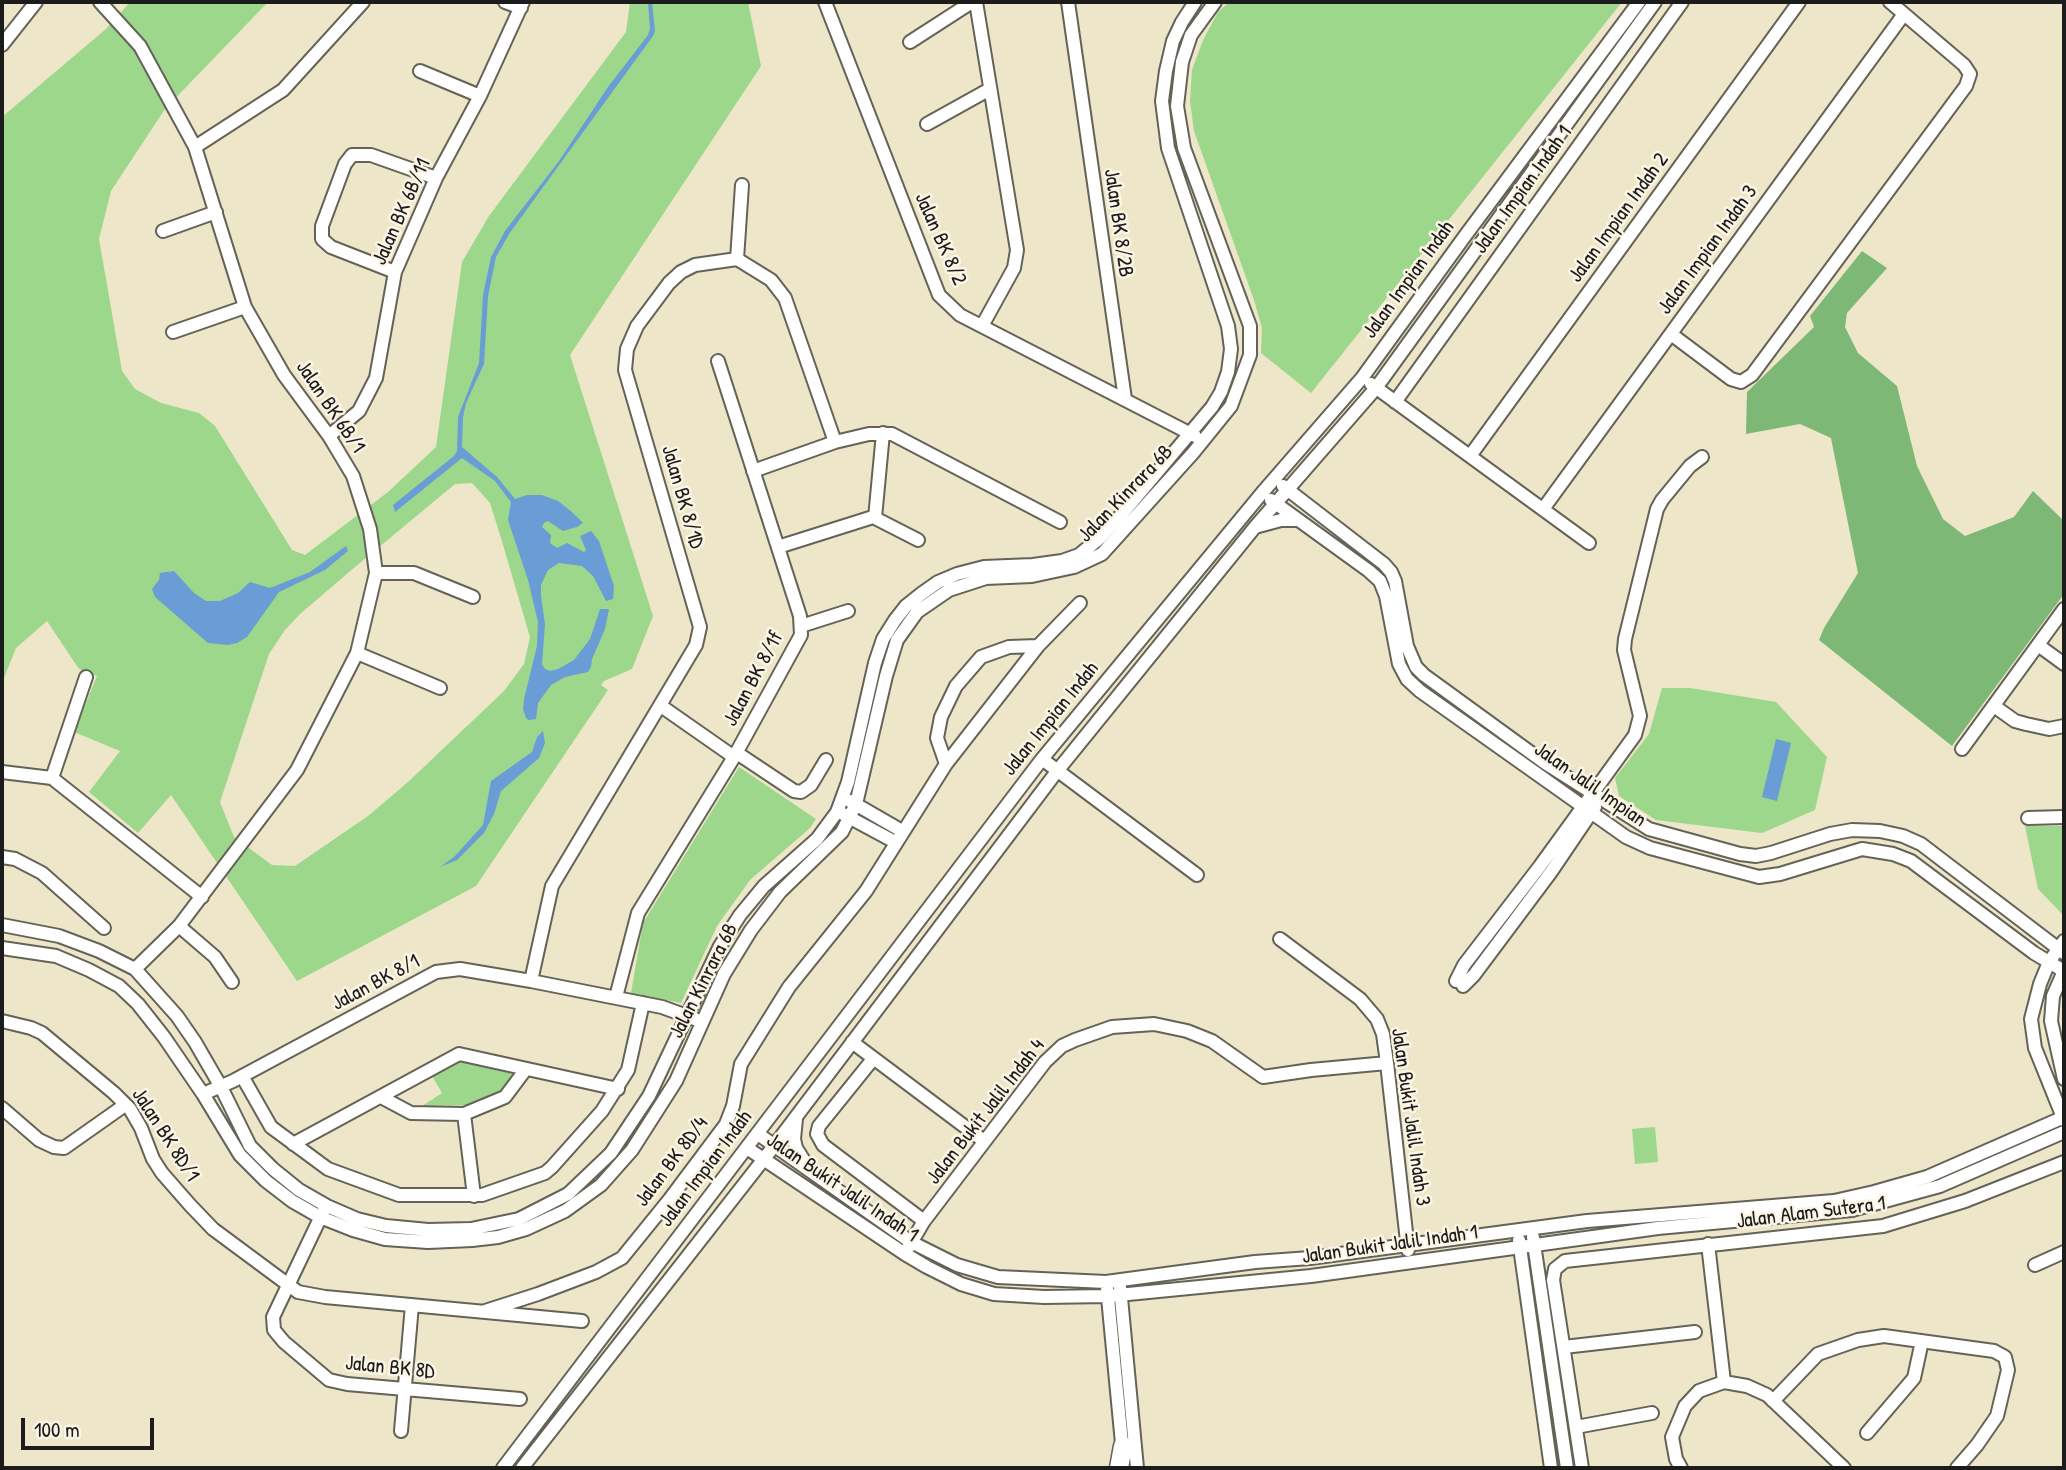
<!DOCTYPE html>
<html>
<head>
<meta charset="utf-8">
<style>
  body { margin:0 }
  #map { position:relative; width:2066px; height:1470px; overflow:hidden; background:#ede6c8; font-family:"Patrick Hand",sans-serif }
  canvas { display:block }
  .frame { position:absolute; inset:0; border:4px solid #1c1c1c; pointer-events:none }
  .scale { position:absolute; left:21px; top:1418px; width:133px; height:32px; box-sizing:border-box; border:4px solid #1c1c1c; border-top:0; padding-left:9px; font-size:21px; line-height:24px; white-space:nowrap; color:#1c1c1c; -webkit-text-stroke:5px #fcf5e5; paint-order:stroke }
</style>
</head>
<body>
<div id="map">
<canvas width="2066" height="1470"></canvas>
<div class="frame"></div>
<div class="scale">100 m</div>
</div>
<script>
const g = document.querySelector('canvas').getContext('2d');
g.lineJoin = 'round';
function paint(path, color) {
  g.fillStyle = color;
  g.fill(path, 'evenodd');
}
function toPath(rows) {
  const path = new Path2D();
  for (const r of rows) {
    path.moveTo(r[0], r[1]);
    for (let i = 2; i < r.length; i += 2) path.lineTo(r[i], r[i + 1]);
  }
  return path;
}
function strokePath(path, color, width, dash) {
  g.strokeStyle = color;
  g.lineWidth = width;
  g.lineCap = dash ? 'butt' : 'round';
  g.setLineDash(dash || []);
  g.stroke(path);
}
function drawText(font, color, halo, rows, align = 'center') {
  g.font = font + ' "Patrick Hand",sans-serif';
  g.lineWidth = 5;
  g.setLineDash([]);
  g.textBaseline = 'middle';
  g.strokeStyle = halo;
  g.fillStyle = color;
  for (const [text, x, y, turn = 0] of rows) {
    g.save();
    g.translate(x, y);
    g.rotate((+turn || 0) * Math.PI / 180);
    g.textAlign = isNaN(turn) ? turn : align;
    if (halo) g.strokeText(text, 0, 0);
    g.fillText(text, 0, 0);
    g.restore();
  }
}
const green = toPath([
  [130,2,268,2,165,109,111,191,99,239,122,371,135,389,161,403,199,413,215,426,292,550,305,555,388,492,436,447,462,262,489,216,626,32,630,2,748,2,761,66,570,355,653,616,632,669,604,681,601,685,608,690,476,886,297,981,171,795,138,833,89,792,120,751,74,732,97,676,79,669,47,621,16,648,2,683,2,117,106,29],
  [472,483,490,503,501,538,530,637,524,664,504,691,408,782,368,816,295,866,272,865,234,837,220,802,269,654,285,630,300,614,355,567,455,484],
  [1229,2,1622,2,1311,393,1261,353,1262,328,1254,300,1194,131,1190,101,1192,70,1203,40,1218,12],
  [1662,688,1690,688,1776,702,1827,757,1815,810,1762,833,1656,820,1619,796,1615,778,1649,734],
  [739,767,816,819,810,828,750,880,717,926,681,1003,631,993,643,923],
  [2025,826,2064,826,2064,916,2038,889],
  [461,1059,510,1070,513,1077,499,1093,466,1105,422,1106,442,1093,432,1076],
  [1655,1127,1658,1162,1635,1164,1632,1129]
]);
const forest = toPath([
  [1862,251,1887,268,1847,313,1845,327,1858,353,1897,386,1917,466,1943,519,1965,536,2014,517,2033,491,2062,519,2064,518,2064,594,1952,746,1819,640,1824,628,1858,573,1831,438,1800,424,1746,434,1747,392,1814,327,1810,316]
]);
const water = toPath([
  [648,2,652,2,655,31,653,36,509,234,496,257,488,296,484,364,466,403,463,417,462,447,497,477,515,499,527,495,542,495,558,501,572,512,583,523,577,527,563,531,548,521,544,523,542,527,551,535,550,543,557,548,567,543,584,552,586,550,580,536,591,531,599,541,614,586,613,599,606,601,593,576,582,566,559,563,548,570,541,585,541,596,545,624,542,664,545,669,550,671,558,669,574,660,590,639,600,609,609,609,605,629,592,659,591,667,588,672,565,677,551,685,538,703,536,719,529,720,526,718,523,709,524,699,537,646,538,622,528,580,508,520,511,502,495,481,462,458,395,512,393,505,454,456,457,451,458,417,479,363,483,295,491,257,505,231,559,161,608,87,648,35,650,29],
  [346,546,348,551,325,570,279,592,247,637,237,643,228,645,208,643,155,597,152,589,159,580,160,573,174,571,194,593,206,601,220,601,238,593,250,582,270,588,310,572],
  [543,731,545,743,539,758,501,791,494,814,484,833,457,860,440,867,454,857,483,825,491,781,532,752,537,737],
  [1776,739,1791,743,1777,801,1762,797]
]);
const minor = toPath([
  [100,2,140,46,195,147,245,307,284,375,329,436,353,476,370,529,376,573,357,653,297,770,179,926,135,969],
  [505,2,521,8],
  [825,2,939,295,960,315,1195,436],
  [976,2,1017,250,1014,268,982,326],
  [1068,2,1125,399],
  [910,42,972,2],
  [2,45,36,2],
  [420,71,480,96],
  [927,124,990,89],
  [195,147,283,90,363,2],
  [163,231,216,212],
  [737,259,742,185],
  [395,272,331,247,322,239,322,226,345,164,352,155,371,155,436,178],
  [173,332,245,307],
  [1671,334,1731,379,1741,382,1752,375,1966,86,1970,74,1964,65,1890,2],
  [1371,384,1589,543],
  [1395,402,1682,2],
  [329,436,359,411,376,378,395,272,436,178,480,96,523,2],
  [1470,456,1799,2],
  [753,471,835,442,869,434,892,434,1060,522],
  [1283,486,1384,564,1391,572,1395,581,1407,646,1416,667,1424,675,1545,763,1649,829,1740,854,1756,856,1771,853,1830,834,1852,830,1880,831,1903,836,1921,844,2064,953],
  [1271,500,1369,571,1380,581,1386,596,1399,664,1407,679,1420,691,1626,837,1650,848,1759,877,1780,874,1862,849,1893,854,1911,861,2034,953,2064,971],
  [1543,509,1904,14],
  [875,518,883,433],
  [1255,527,1281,520,1298,520],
  [778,547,873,517,918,540],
  [376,573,414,573,473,597],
  [801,626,848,611],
  [2038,645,2064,664],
  [357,653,440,688],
  [661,706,734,757],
  [1994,706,2015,721,2026,724,2049,729,2064,726],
  [1962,749,2064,609],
  [737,753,794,791,801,792,811,785,826,760],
  [1042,759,1197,875],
  [946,764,937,738,941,717,956,686,981,657,1009,647,1038,646],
  [2,772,52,778,202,897],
  [52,778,86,677],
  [850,801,902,831],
  [843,814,895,842],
  [2028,818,2064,817],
  [2,857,15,859,42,873,104,928],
  [2,925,59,936,99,951,135,969,177,1016,195,1042,221,1087,250,1146,273,1169,299,1190,327,1206,357,1219,386,1226,428,1230,471,1229,519,1219,568,1194,611,1153,649,1096,720,946,740,915,764,886,817,839,837,812,848,782,875,663,883,639,895,620,906,606,921,594,938,582,957,574,984,567,1033,565,1062,561,1079,555,1101,537,1122,514,1212,407,1221,392,1228,372,1231,349,1228,326,1168,148,1162,101,1166,71,1173,41,1182,22,1195,2],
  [179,926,215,957,232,982],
  [1280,939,1360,999,1377,1019,1383,1034,1387,1063,1408,1250],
  [2064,941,2049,962,2040,984,2031,1019,2035,1048,2064,1120],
  [2,948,56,956,89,970,119,986,138,1004,164,1037,203,1094,240,1155,266,1181,292,1201,320,1217,353,1230,385,1239,428,1242,472,1240,498,1237,526,1229,565,1211,601,1185,632,1150,676,1081,724,974,751,930,780,892,842,832,856,804,886,676,897,640,917,612,949,590,986,578,1032,576,1074,567,1102,554,1193,453,1231,406,1250,355,1250,326,1184,148,1177,106,1182,62,1191,35,1215,2],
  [2064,971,2053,996,2051,1021,2064,1079],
  [531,981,552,886,696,645,700,627,625,370,627,349,637,326,669,283,681,272,695,265,737,259,771,280,785,298,835,442],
  [1456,981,1464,965,1540,866,1635,735,1640,716,1624,650,1625,639,1657,509,1662,500,1690,466,1702,457],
  [1463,986,1474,975,1551,872,1595,807],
  [616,997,638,913,734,757,801,635,800,616,718,361],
  [2,1021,31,1028,42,1033,114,1093,130,1109,141,1128,153,1159,162,1173,190,1205,213,1229,298,1292,325,1297,582,1321],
  [852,1042,984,1141],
  [873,1059,819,1126,817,1134,823,1145,924,1221],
  [242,1076,271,1127,328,1169,399,1195,482,1195,545,1173,552,1167,602,1111,628,1070,643,1003],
  [203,1094,233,1081,436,972,460,969,531,981,662,1007,695,1019],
  [381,1097,411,1113,464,1114,505,1097,526,1069],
  [2,1108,39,1140,54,1147,64,1148,125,1105],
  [464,1114,474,1196],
  [796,1119,794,1139,796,1148,808,1167],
  [758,1134,911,1242,957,1265,998,1277,1106,1282,1255,1262,1310,1258,1587,1221,1834,1201,1874,1192,1927,1177,2064,1117],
  [293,1144,459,1054,618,1089],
  [747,1148,905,1254,927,1267,961,1284,994,1294,1044,1297,1108,1296,1311,1276,1658,1228,1852,1210,1940,1186,2064,1132],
  [323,1212,273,1317,274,1330,284,1342,329,1380,347,1384,520,1399],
  [1533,1237,1567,1468],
  [1519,1240,1551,1468],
  [1708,1244,1724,1382],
  [908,1248,924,1221,1045,1062,1062,1046,1075,1040,1112,1027,1154,1024,1187,1031,1212,1041,1263,1077,1311,1070,1387,1063],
  [2035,1265,2064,1252],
  [1107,1287,1123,1454],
  [1120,1287,1137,1468],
  [485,1311,538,1294,596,1272,622,1258,669,1200,726,1124,733,1106,741,1064,789,987,866,891,946,764,1038,646,1080,603],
  [1564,1347,1695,1332],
  [1773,1401,1818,1354,1858,1340,1884,1336,1994,1351,2005,1357,2008,1370,1997,1416,1977,1445,1957,1468],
  [1576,1427,1652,1413],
  [401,1431,412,1305],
  [1867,1433,1914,1378,1922,1341],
  [503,1468,1042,759,1262,493,1362,378,1465,236,1639,2],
  [522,1468,774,1146,1058,770,1255,527,1376,388,1655,2],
  [1582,1468,1553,1280,1555,1269,1565,1261,1883,1226,1965,1201,2064,1162],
  [1681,1468,1676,1459,1672,1437,1685,1406,1699,1391,1724,1382,1747,1386,1767,1395,1844,1468]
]);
const highway = toPath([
  [1119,1468,1123,1446]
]);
const streetNames = [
  ["Jalan Impian Indah 1",1523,190,-54],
  ["Jalan BK 6B/11",402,212,-66],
  ["Jalan Impian Indah 2",1619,218,-54],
  ["Jalan BK 8/2B",1118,223,82],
  ["Jalan BK 8/2",940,239,66],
  ["Jalan Impian Indah 3",1708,250,-54],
  ["Jalan Impian Indah",1409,280,-54],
  ["Jalan BK 6B/1",330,407,56],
  ["Jalan Kinrara 6B",1126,494,-46],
  ["Jalan BK 8/1D",682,497,74],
  ["Jalan BK 8/1f",754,679,-62],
  ["Jalan Impian Indah",1051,719,-51],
  ["Jalan Jalil Impian",1590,785,35],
  ["Jalan Kinrara 6B",704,981,-63],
  ["Jalan BK 8/1",376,983,-28],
  ["Jalan Bukit Jalil Indah 4",986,1112,-52],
  ["Jalan Bukit Jalil Indah 3",1410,1117,82],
  ["Jalan BK 8D/1",165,1135,57],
  ["Jalan BK 8D/4",672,1162,-53],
  ["Jalan Impian Indah",706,1169,-53],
  ["Jalan Bukit Jalil Indah 1",842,1188,34],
  ["Jalan Alam Sutera 1",1811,1213,-7],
  ["Jalan Bukit Jalil Indah 1",1390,1245,-8],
  ["Jalan BK 8D",390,1368,6]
];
paint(green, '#9cd78b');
paint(forest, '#7db877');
paint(water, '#6a9cd5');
strokePath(minor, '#656358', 16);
strokePath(highway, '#656358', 21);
strokePath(minor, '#fff', 12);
strokePath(highway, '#fff', 18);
drawText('21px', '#1c1c1c', '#fcf5e5', streetNames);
</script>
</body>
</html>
